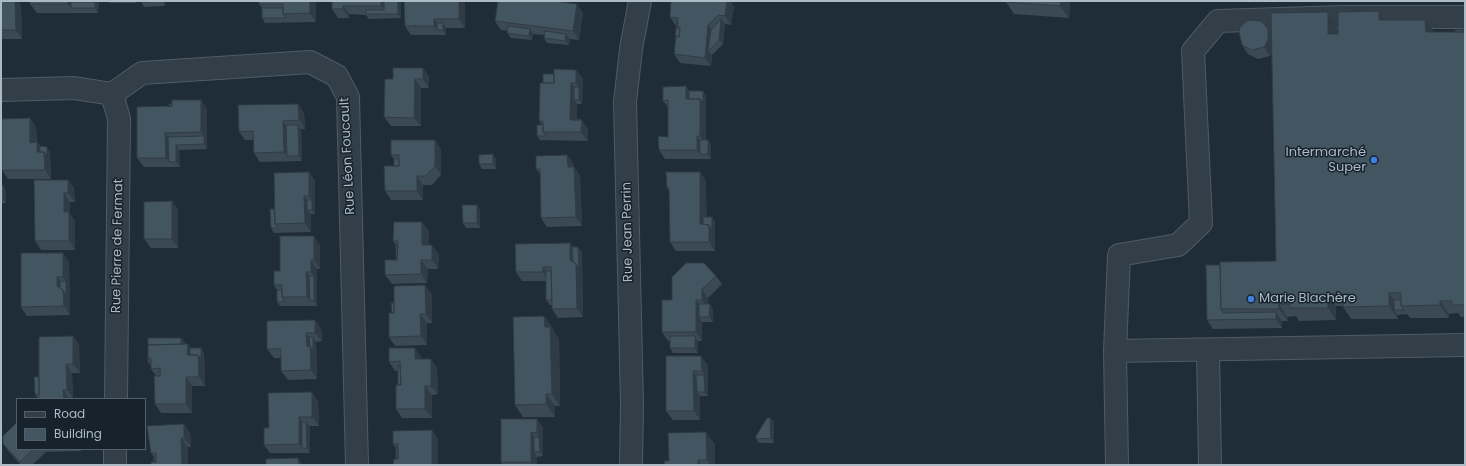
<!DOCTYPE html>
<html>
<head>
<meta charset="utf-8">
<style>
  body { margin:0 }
  #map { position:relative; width:1466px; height:466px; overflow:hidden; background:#1e2d37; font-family:Poppins,sans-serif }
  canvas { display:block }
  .frame { position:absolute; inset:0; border:2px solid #abbac5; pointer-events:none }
  .legend { position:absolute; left:16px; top:398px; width:130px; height:52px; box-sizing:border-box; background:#17232c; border:1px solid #525f69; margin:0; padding:5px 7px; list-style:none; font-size:12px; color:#abbac5 }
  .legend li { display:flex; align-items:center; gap:8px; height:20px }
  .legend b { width:20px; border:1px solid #525f69 }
</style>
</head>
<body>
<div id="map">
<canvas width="1466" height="466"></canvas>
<div class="frame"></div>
<ul class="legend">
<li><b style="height:5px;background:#323e48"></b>Road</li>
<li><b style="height:11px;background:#445562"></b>Building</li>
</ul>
</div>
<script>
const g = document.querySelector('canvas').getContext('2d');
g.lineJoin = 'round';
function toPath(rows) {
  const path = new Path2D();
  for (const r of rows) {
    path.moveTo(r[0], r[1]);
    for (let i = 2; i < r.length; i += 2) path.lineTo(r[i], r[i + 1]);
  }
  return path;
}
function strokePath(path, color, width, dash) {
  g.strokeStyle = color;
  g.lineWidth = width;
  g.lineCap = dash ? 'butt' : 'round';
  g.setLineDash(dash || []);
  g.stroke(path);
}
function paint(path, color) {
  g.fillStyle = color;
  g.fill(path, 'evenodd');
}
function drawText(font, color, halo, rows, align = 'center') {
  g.font = font + ' Poppins,sans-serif';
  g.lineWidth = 3;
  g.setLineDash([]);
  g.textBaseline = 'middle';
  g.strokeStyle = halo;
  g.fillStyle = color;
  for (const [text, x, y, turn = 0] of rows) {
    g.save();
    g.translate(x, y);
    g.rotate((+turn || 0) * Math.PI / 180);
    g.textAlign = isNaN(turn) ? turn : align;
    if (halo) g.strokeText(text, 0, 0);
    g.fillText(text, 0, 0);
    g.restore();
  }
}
const minor = toPath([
  [1,90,74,88,112,94,142,73,310,62,337,76,348,97,357,465],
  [112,94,119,119,116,399],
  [1208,350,1210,465],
  [1115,351,1465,345],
  [115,465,115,449],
  [631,465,632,404,625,102,631,49,640,1],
  [1117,465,1115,351,1119,255,1178,245,1201,223,1193,51,1218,21,1342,17,1465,17]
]);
const wall = toPath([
  [1,1,18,1,21,5,22,39,1,39],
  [30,1,99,1,98,13,37,13,30,4],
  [108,1,136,1,136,3,109,3],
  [141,1,165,1,165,6,144,7],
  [316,1,316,22,265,23,262,18,262,8,259,4],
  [332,1,401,1,401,18,369,19,366,15,349,14,349,18,338,18,332,9],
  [404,1,465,1,465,28,446,28,446,35,411,35,405,26],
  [498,1,567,1,568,3,583,13,579,40,570,39,569,45,547,43,544,38,544,35,533,34,532,40,511,38,507,33,508,31,501,30,495,21],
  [671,1,730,1,734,7,731,25,725,24,723,44,712,55,711,66,680,63,674,54,676,41,675,40,676,26,670,17],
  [1070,1,1069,18,1014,14,1006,2],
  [1385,20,1434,32,1455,32,1464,30,1465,21,1465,317,1461,317,1458,313,1449,314,1449,318,1410,318,1407,314,1397,315,1398,319,1351,319,1343,307,1343,306,1336,306,1336,320,1299,321,1296,316,1287,317,1288,321,1282,321,1282,328,1213,329,1207,320,1220,265,1276,261,1272,53,1270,56,1258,59,1248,54,1242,45,1268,29,1272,34,1336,24,1337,34],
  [423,68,429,77,429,88,421,88,421,126,391,126,384,117,393,79],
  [576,70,583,79,582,104,577,104,577,119,580,119,588,129,588,141,540,140,537,136,542,125,539,121,543,83,554,74],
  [689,91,703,91,706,96,706,140,708,140,711,145,711,159,665,159,659,150,668,137,668,107,663,101],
  [298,104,304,113,305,129,301,129,302,161,260,162,254,153,253,140,245,140,239,132],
  [137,107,207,109,207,149,179,150,180,167,144,167,137,158],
  [30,118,36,127,37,142,40,146,50,151,51,179,8,179,2,170],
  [435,140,441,149,441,175,432,185,423,185,423,200,391,200,385,191,394,166,394,159,391,155],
  [493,154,496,159,496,169,482,169,479,164],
  [574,164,574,167,580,176,582,226,547,227,541,218,540,174,536,169],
  [309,172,315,181,315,214,311,214,311,232,274,233,271,228,274,209],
  [700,172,706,181,706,217,712,217,715,222,715,251,676,251,670,242,669,191,667,188],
  [68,180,74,188,75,202,70,202,70,214,75,221,75,250,41,250,35,241],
  [1,185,6,190,6,203,1,203],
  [172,201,178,210,178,248,151,248,144,239],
  [480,210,480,228,466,228,463,223],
  [422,222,429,231,428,245,439,254,438,269,428,269,427,283,392,284,385,275,396,260,396,245,393,241],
  [320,245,320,269,317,269,317,306,280,306,277,302,277,290,274,285,280,271],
  [572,247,578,247,582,252,583,317,558,318,552,309,552,305,550,305,546,300,546,281,522,281,516,272],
  [63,253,69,262,70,315,27,316,21,307],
  [716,276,722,284,708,298,708,304,713,309,713,322,702,322,702,341,698,341,698,353,673,353,670,348,670,341,668,341,662,332,672,300],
  [432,294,432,323,427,323,427,345,395,346,389,337,392,313,394,303],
  [544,316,553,328,553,330,559,339,560,406,555,406,555,417,523,417,515,405],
  [315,320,321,329,322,341,316,342,317,379,288,380,281,371,281,358,274,358,267,349],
  [73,336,79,345,80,373,72,373,73,398,38,399,35,394,39,377],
  [148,338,181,338,185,342,185,344,190,348,201,348,204,353,205,386,192,386,192,413,161,413,155,404,156,376,151,369,151,366,148,362],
  [666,356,708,365,708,396,700,396,700,420,673,420,666,411],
  [421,357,421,359,437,368,438,394,432,395,432,418,402,418,396,409,398,385,398,371,395,371,389,362],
  [318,401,319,426,310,426,310,453,270,453,264,445,269,428],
  [770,418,774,422,774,443,759,443,756,439],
  [537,419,543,428,543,456,537,457,537,465,503,465,501,462],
  [184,424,190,433,191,447,188,447,154,462,154,457,151,453],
  [438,439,396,459,396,448,393,444],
  [3,444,17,449,81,449,81,451,46,452,32,465,21,465,9,452],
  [715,444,715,465,665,465,669,461]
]);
const shadedWall = toPath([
  [15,1,18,1,21,5,22,39,16,30],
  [68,1,70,1,74,7,71,8,68,4],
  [95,1,99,1,98,13,95,8],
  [162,1,165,1,165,6],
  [310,1,316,1,316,22,310,13],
  [381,1,388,1,387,14,381,6],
  [398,1,401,1,401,18,398,14],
  [459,1,465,1,465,28,459,19],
  [727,1,730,1,734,7,731,25,725,16],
  [1061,1,1070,1,1069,18,1060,6],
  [577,4,583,13,579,40,573,31],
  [343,6,349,14,349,18,343,9],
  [1379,11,1387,23,1379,20],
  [1328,12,1336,24,1337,46,1328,34],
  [434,19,440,28,437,30,434,26],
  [721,19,725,24,723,44,719,40],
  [1425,20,1434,32,1434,45,1426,32],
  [443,23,446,28,446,35,443,30],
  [708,25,714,34,708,51,712,55,711,66,705,58],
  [530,29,533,34,532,40,529,36],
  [1268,29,1275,38,1275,49,1270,56,1264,47],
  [566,34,570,39,569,45,565,41],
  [423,68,429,77,429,88,423,79],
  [576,70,583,79,582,104,579,100,579,87,576,83],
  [415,79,421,88,421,126,414,118],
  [571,83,577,92,574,100,577,104,577,124,570,120],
  [686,86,692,95,692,103,686,99],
  [703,91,706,96,706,145,700,136,700,99],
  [201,100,207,109,207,149,204,144,204,136,201,132],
  [298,104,304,113,305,129,299,120],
  [30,118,36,127,37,152,30,143],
  [580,119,582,122,582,120,588,129,588,141,581,132,579,124],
  [283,121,289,130,287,156,290,161,284,152],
  [298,125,301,129,302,161,299,156],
  [165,133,172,142,169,162,166,158],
  [697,136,703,145,700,154,697,150],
  [435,140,441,149,441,175,435,166],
  [708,140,711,145,711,159,708,154],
  [37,142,43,151,37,152],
  [176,145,179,150,180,167,176,162],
  [47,147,50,151,51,179,45,170,44,152],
  [493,154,496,159,496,169,493,164],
  [567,155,574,164,574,176,568,167],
  [574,167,580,176,582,226,576,217],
  [309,172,315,181,315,214,312,210,312,200,309,196],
  [700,172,706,181,707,229,700,224],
  [417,176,423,185,423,200,417,191],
  [68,180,74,188,75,202,68,193],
  [3,185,6,190,6,203,3,199],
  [64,193,70,202,70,214,75,221,75,250,69,241,64,212],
  [304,196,311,205,307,210,311,214,311,232,305,223],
  [172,201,178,210,178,248,172,239],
  [477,205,480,210,480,228,477,223],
  [712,217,715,222,715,251,709,242,709,225],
  [422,222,429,231,428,254,422,245],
  [314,236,320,245,320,269,314,260],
  [570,243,576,252,578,247,582,252,583,317,577,309,570,260],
  [432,245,439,254,438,269,432,260],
  [63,253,69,262,70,315,64,306,57,286,57,277,64,286,66,281,63,277],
  [311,260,317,269,317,306,314,301,314,276,311,272],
  [421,260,428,269,427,283,421,274],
  [543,267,549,276,549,280,543,272],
  [306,272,313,281,310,301,307,297],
  [425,285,432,294,432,323,426,314],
  [702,289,708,298,708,309,702,300],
  [1389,293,1397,305,1394,310,1397,315,1398,319,1389,306],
  [1328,294,1336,306,1336,320,1328,308],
  [696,300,702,309,699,317,702,322,702,341,696,332],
  [1440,301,1449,314,1449,318,1440,305],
  [710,304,713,309,713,322,709,317],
  [1279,304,1287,317,1288,321,1279,309],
  [1276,312,1282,321,1282,328,1276,319],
  [420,314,427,323,427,345,421,336],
  [544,316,553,328,553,330,559,339,560,406,552,394,545,327],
  [315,320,321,329,322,341,315,333],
  [306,333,313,342,313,337,316,342,317,379,311,370,307,347],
  [73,336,79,345,80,373,73,364],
  [695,336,698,341,698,353,695,348],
  [181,338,185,342,185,353,181,349],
  [188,344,194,353,194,359,187,355],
  [201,348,204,353,205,386,199,377,198,355],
  [415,348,421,357,421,368,415,359],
  [701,356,708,365,708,380,702,371],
  [431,359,437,368,438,394,431,386],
  [66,364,72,373,73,398,67,390],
  [693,371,699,380,697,392,700,396,700,420,694,411],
  [704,375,708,380,708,396,705,392],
  [186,377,192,386,192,413,186,404],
  [425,386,432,395,432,418,425,409],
  [63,390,69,399,64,399],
  [312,392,318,401,319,426,312,417],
  [546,394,555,406,555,417,546,404],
  [299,417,305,426,302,448,299,444],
  [770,418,774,422,774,443,771,438],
  [537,419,543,428,543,456,540,452,539,437,537,433],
  [306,422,310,426,310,453,307,448],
  [184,424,190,433,191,447,184,438],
  [432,430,438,439,438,465,432,465],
  [531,432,537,441,534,452,537,457,537,465,532,465,531,462],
  [706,432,715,444,715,465,710,465,707,460],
  [181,438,188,447,188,465,182,465],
  [298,458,303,465,299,465],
  [698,460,701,465,698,465]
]);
const building = toPath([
  [1,1,15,1,16,30,1,30,1,1],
  [30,1,68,1,68,4,30,4,30,1],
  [141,1,162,1,141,2,141,1],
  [259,1,310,1,310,13,283,14,283,4,259,4,259,1],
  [332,1,381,1,381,6,343,6,343,9,332,9,332,1],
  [384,1,398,1,398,14,366,14,366,10,384,10,384,1],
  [404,1,459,1,459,19,434,19,434,26,405,26,404,1],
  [498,1,555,1,577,4,573,31,495,21,498,1],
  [555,1,565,1,565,2,555,1],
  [671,1,727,1,725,16,718,15,708,25,705,58,674,54,676,36,679,37,680,27,677,27,678,18,670,17,671,1],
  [1006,1,1061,1,1060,6,1006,2,1006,1],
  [71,2,95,2,95,8,71,8,71,2],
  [262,8,283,8,283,14,286,18,262,18,262,8],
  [1379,11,1379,20,1425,20,1426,32,1464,32,1464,21,1465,21,1465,305,1452,305,1452,301,1440,301,1440,305,1401,306,1401,293,1389,293,1389,306,1343,307,1343,294,1328,294,1328,308,1290,308,1290,304,1279,304,1279,309,1221,309,1220,262,1276,261,1271,13,1328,12,1328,34,1338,34,1338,12,1379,11],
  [721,19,719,40,708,51,711,30,721,19],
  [1248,20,1261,21,1268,29,1268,40,1264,47,1252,50,1242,45,1239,32,1240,27,1248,20],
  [677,21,678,22,677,27,680,31,679,37,676,36,676,40,675,40,677,21],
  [437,23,443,23,443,30,437,30,437,23],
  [508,26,530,29,529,36,507,33,508,26],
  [1455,30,1464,30,1464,32,1455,32,1455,30],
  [545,31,566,34,565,41,544,38,545,31],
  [393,68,423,68,423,79,415,79,414,118,384,117,385,79,393,79,393,68],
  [554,69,576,70,576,83,571,83,570,120,582,120,581,132,543,132,543,121,539,121,540,83,554,83,554,69],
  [543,74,554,74,554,83,543,83,543,74],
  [686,86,686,99,700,99,700,136,697,136,697,150,659,150,658,136,668,137,668,100,663,101,663,87,686,86],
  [574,87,579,87,579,100,574,100,574,87],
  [689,91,703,91,703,103,700,99,689,99,689,91],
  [172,100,201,100,201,132,165,133,166,158,137,158,137,107,172,106,172,100],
  [169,104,172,104,172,106,169,107,169,104],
  [298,104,299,120,283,121,284,152,254,153,253,131,239,132,238,105,298,104],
  [30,118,30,143,37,142,37,152,44,152,45,170,2,170,2,119,30,118],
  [574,119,580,119,579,120,574,120,574,119],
  [286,125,298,125,299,156,287,156,286,125],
  [537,125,543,125,543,132,546,136,537,136,537,125],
  [204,136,204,144,176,145,176,162,169,162,168,137,204,136],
  [391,140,435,140,435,166,426,176,417,176,417,191,385,191,384,166,399,166,399,155,391,155,391,140],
  [700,140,708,140,708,154,700,154,700,140],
  [40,146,47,147,47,156,44,152,40,152,40,146],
  [493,154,493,164,479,164,479,155,493,154],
  [567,155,568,167,574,167,576,217,541,218,540,169,536,169,536,156,567,155],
  [394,159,399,159,399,166,394,166,394,159],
  [309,172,309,196,304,196,305,223,275,224,274,173,309,172],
  [666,172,700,172,700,224,709,225,709,242,670,242,669,188,667,188,666,172],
  [34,180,68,180,68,193,64,193,64,212,69,212,69,241,35,241,34,180],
  [1,185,3,185,3,199,1,199,1,185],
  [307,200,312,200,312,210,307,210,307,200],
  [172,201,172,239,144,239,144,202,172,201],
  [462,205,477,205,477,223,463,223,462,205],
  [270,209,274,209,275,224,278,228,271,228,270,209],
  [703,217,712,217,712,229,709,225,703,224,703,217],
  [394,222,422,222,422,245,432,245,432,260,421,260,421,274,385,275,385,260,397,260,398,241,393,241,394,222],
  [280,236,314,236,314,260,311,260,311,272,306,272,307,297,282,297,282,285,274,285,274,271,280,271,280,236],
  [570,243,570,260,576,264,577,309,552,309,551,267,543,267,543,272,516,272,515,244,570,243],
  [396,245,398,245,397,260,396,260,396,245],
  [572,247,578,247,579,268,576,264,573,262,572,247],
  [21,253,63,253,63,277,57,277,57,286,63,290,64,306,21,307,21,253],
  [686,263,704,263,716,276,702,289,702,300,696,300,696,332,662,332,662,300,672,300,672,277,686,263],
  [1206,265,1220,265,1221,309,1223,313,1276,312,1276,319,1207,320,1206,265],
  [546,271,551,271,552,300,546,300,546,271],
  [309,276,314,276,314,301,310,301,309,276],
  [66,281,66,294,63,290,60,288,60,282,66,281],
  [425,285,426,314,420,314,421,336,389,337,389,313,394,313,394,286,425,285],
  [277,290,282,290,282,297,285,301,277,302,277,290],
  [1394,300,1401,300,1401,306,1404,310,1394,310,1394,300],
  [391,303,394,303,394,313,392,313,391,303],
  [699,304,710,304,709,317,699,317,699,304],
  [544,316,545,327,550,327,552,394,546,394,546,404,515,405,513,317,544,316],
  [315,320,315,333,306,333,307,347,310,346,311,370,281,371,281,349,267,349,267,321,315,320],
  [73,336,73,364,66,364,67,390,63,390,64,399,39,399,39,337,73,336],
  [670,336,695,336,695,348,670,348,670,336],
  [309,337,313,337,313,350,310,346,309,337],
  [148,338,181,338,181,344,148,345,148,338],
  [188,344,187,355,198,355,199,377,186,377,186,404,155,404,154,376,160,376,160,368,151,369,151,358,148,358,148,345,188,344],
  [190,348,201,348,201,359,198,355,190,355,190,348],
  [389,348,415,348,415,359,431,359,431,386,425,386,425,409,396,409,396,385,401,385,400,361,389,362,389,348],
  [666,356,701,356,702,371,693,371,694,411,666,411,666,356],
  [148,358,151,362,148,362,148,358],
  [398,366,400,366,401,385,398,385,398,366],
  [160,372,160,376,157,376,157,373,160,372],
  [696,375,704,375,705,392,697,392,696,375],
  [34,377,39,377,39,394,35,394,34,377],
  [312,392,312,417,299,417,299,444,264,445,264,428,269,428,268,393,312,392],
  [767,418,770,418,771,438,756,439,756,436,767,418],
  [501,419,537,419,537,433,531,432,531,462,501,462,501,419],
  [17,422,17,449,33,449,20,462,3,444,3,436,17,422],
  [302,422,306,422,307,448,302,448,302,422],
  [184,424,184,438,181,438,182,465,151,465,151,462,156,462,156,453,151,453,147,426,184,424],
  [432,430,432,465,393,465,394,459,398,459,398,444,393,444,393,431,432,430],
  [706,432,707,460,698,460,698,465,665,465,664,461,669,461,668,433,706,432],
  [534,437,539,437,540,452,534,452,534,437],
  [396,448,398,448,398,459,396,459,396,448],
  [154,457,156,457,156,462,154,462,154,457],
  [298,458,299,465,266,465,266,459,298,458]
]);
const markers = [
  [1374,160,4,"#3f7fe0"],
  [1251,299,4,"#3f7fe0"]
];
const poiNames = [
  ["Intermarché",1366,153],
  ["Super",1366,168],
  ["Marie Blachère",1259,299,"left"]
];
const streetNames = [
  ["Rue Léon Foucault",348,156,-93],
  ["Rue Jean Perrin",628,232,-91],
  ["Rue Pierre de Fermat",118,246,-89]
];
strokePath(minor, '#4f5c66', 24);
strokePath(minor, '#323e48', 22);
paint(wall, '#3a4954');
paint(shadedWall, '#303c45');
paint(building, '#445562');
strokePath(building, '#303c45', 1);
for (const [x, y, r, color] of markers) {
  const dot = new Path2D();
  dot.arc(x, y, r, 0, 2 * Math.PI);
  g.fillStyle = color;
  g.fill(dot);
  strokePath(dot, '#17232c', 1.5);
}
drawText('13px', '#abbac5', '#17232c', poiNames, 'right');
drawText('13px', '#abbac5', '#17232c', streetNames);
</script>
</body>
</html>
